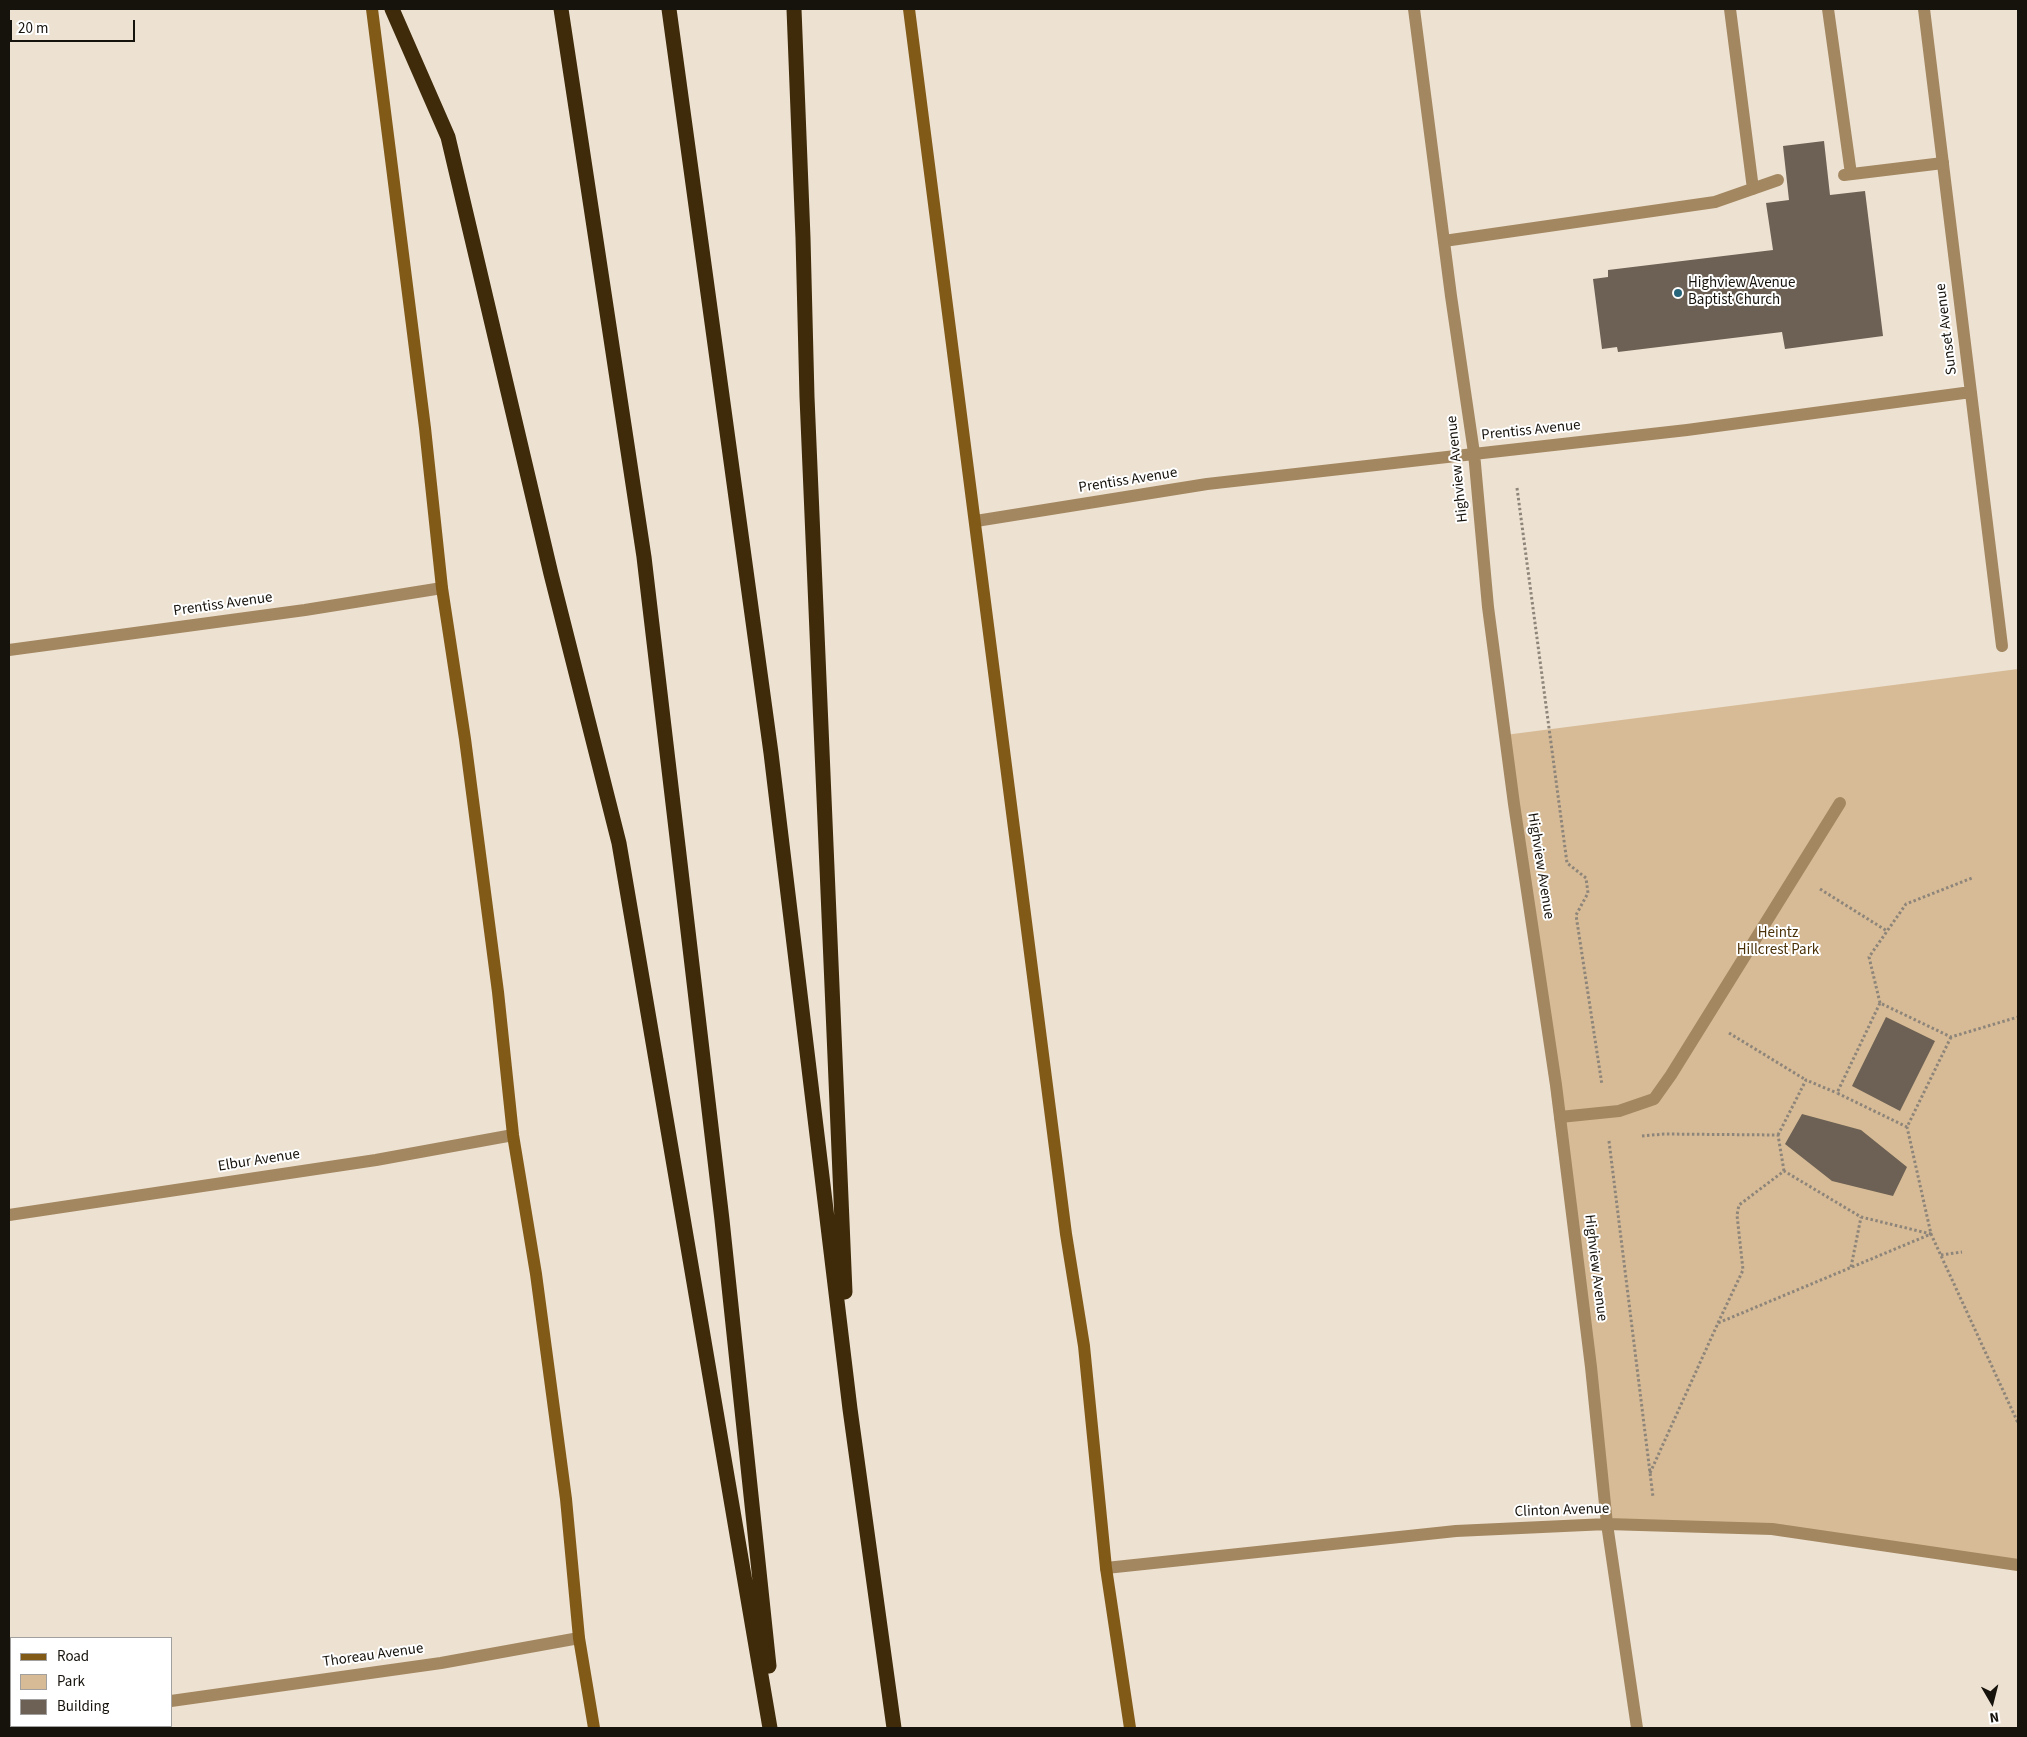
<!DOCTYPE html>
<html>
<head>
<meta charset="utf-8">
<style>
  body { margin:0 }
  #map { position:relative; width:2027px; height:1737px; overflow:hidden; background:#ede1d1; font-family:"Source Sans 3",sans-serif }
  canvas { display:block }
  .frame { position:absolute; inset:0; border:10px solid #16120c; pointer-events:none }
  .legend { position:absolute; left:10px; top:1637px; width:162px; height:90px; box-sizing:border-box; background:#fff; border:1px solid #a2a09e; margin:0; padding:6px 9px; list-style:none; font-size:15px; color:#16120c }
  .legend li { display:flex; align-items:center; gap:10px; height:25px }
  .legend b { width:25px; border:1px solid #a2a09e }
  .north { position:absolute; left:1967px; top:1677px; width:50px; height:50px; -webkit-text-stroke:4px #fff; paint-order:stroke; rotate:172deg; font-size:14px; font-weight:700; line-height:20px; text-align:center; color:#16120c }
  .north::after { content:''; display:block; margin:auto; width:18px; height:22px; background:#16120c; clip-path:polygon(50% 0,100% 100%,50% 72%,0 100%) }
  .scale { position:absolute; left:10px; top:20px; width:125px; height:22px; box-sizing:border-box; border:2px solid #16120c; border-top:0; padding-left:6px; font-size:15px; line-height:18px; white-space:nowrap; color:#16120c; -webkit-text-stroke:4px #fff; paint-order:stroke }
</style>
</head>
<body>
<div id="map">
<canvas width="2027" height="1737"></canvas>
<div class="frame"></div>
<ul class="legend">
<li><b style="height:6px;background:#825a18"></b>Road</li>
<li><b style="height:14px;background:#d7bb96"></b>Park</li>
<li><b style="height:14px;background:#6c6154"></b>Building</li>
</ul>
<div class="north">N</div>
<div class="scale">20 m</div>
</div>
<script>
const g = document.querySelector('canvas').getContext('2d');
g.lineJoin = 'round';
function paint(path, color) {
  g.fillStyle = color;
  g.fill(path, 'evenodd');
}
function toPath(rows) {
  const path = new Path2D();
  for (const r of rows) {
    path.moveTo(r[0], r[1]);
    for (let i = 2; i < r.length; i += 2) path.lineTo(r[i], r[i + 1]);
  }
  return path;
}
function strokePath(path, color, width, dash) {
  g.strokeStyle = color;
  g.lineWidth = width;
  g.lineCap = dash ? 'butt' : 'round';
  g.setLineDash(dash || []);
  g.stroke(path);
}
function drawText(font, color, halo, rows, align = 'center') {
  g.font = font + ' "Source Sans 3",sans-serif';
  g.lineWidth = 4;
  g.setLineDash([]);
  g.textBaseline = 'middle';
  g.strokeStyle = halo;
  g.fillStyle = color;
  for (const [text, x, y, turn = 0] of rows) {
    g.save();
    g.translate(x, y);
    g.rotate((+turn || 0) * Math.PI / 180);
    g.textAlign = isNaN(turn) ? turn : align;
    if (halo) g.strokeText(text, 0, 0);
    g.fillText(text, 0, 0);
    g.restore();
  }
}
const green = toPath([
  [2018,669,2018,1565,1772,1529,1607,1524,1505,735]
]);
const building = toPath([
  [1824,141,1830,195,1865,191,1883,336,1785,349,1782,332,1618,352,1617,347,1602,349,1593,279,1608,277,1608,270,1773,250,1766,203,1789,200,1783,146],
  [1886,1017,1935,1041,1900,1111,1852,1086],
  [1802,1114,1861,1130,1907,1167,1893,1196,1832,1181,1785,1144]
]);
const path = toPath([
  [1517,488,1567,863,1586,878,1588,893,1576,915,1602,1085],
  [1820,889,1887,931],
  [1880,1003,1869,957,1906,904,1972,878],
  [1729,1033,1806,1080],
  [1951,1037,1907,1127,1837,1093,1880,1003,1951,1037,2018,1017],
  [1778,1135,1806,1080,1837,1093],
  [1642,1136,1664,1134,1778,1135,1784,1171],
  [1609,1141,1653,1497],
  [1941,1255,1962,1252],
  [1851,1267,1861,1217],
  [1718,1323,1743,1270,1737,1215,1739,1205,1784,1171,1861,1217,1931,1234,1907,1127],
  [1650,1473,1718,1323,1931,1234,2018,1423]
]);
const service = toPath([
  [1730,9,1753,189],
  [1828,9,1851,174],
  [1844,175,1943,163],
  [1444,241,1715,202,1778,180],
  [1560,1117,1619,1111,1654,1099,1671,1075,1840,803]
]);
const minor = toPath([
  [1414,9,1451,296,1474,453,1488,607,1514,804,1556,1085,1591,1367,1607,1524,1637,1728],
  [1924,9,2002,646],
  [976,521,1207,484,1687,430,1971,392],
  [9,650,305,610,442,588],
  [9,1215,376,1160,513,1135],
  [1106,1568,1456,1531,1607,1524,1772,1529,2018,1565],
  [171,1701,441,1663,579,1638],
  [9,1725,11,1724]
]);
const secondary = toPath([
  [372,9,425,428,442,588,465,739,498,992,513,1135,536,1274,566,1499,579,1638,594,1728],
  [909,9,1066,1234,1084,1346,1106,1568,1130,1728]
]);
const motorway = toPath([
  [392,9,448,137,551,574,619,843,770,1728],
  [561,9,644,557,722,1220,769,1666],
  [669,9,771,753,850,1409,894,1728],
  [794,9,803,238,807,397,845,1292]
]);
const markers = [
  [1678,293,5,"#27657b"]
];
const poiNames = [
  ["Highview Avenue",1688,284],
  ["Baptist Church",1688,301]
];
const streetNames = [
  ["Sunset Avenue",1947,329,-97],
  ["Prentiss Avenue",1531,431,-6],
  ["Highview Avenue",1458,469,-96],
  ["Prentiss Avenue",1128,481,-9],
  ["Prentiss Avenue",223,605,-8],
  ["Highview Avenue",1540,866,81],
  ["Elbur Avenue",259,1161,-9],
  ["Highview Avenue",1595,1268,83],
  ["Clinton Avenue",1562,1511,-2],
  ["Thoreau Avenue",373,1656,-8]
];
const parkNames = [
  ["Heintz",1778,934],
  ["Hillcrest Park",1778,951]
];
paint(green, '#d7bb96');
paint(building, '#6c6154');
strokePath(path, '#8e857a', 3, [2.5, 2.5]);
strokePath(service, '#a38761', 12);
strokePath(minor, '#a38761', 12);
strokePath(secondary, '#825a18', 12);
strokePath(motorway, '#3f2b09', 15);
for (const [x, y, r, color] of markers) {
  const dot = new Path2D();
  dot.arc(x, y, r, 0, 2 * Math.PI);
  g.fillStyle = color;
  g.fill(dot);
  strokePath(dot, '#fff', 2);
}
drawText('15px', '#16120c', '#fff', poiNames, 'left');
drawText('15px', '#16120c', '#fff', streetNames);
drawText('15px', '#4a3107', '#fff', parkNames);
</script>
</body>
</html>
